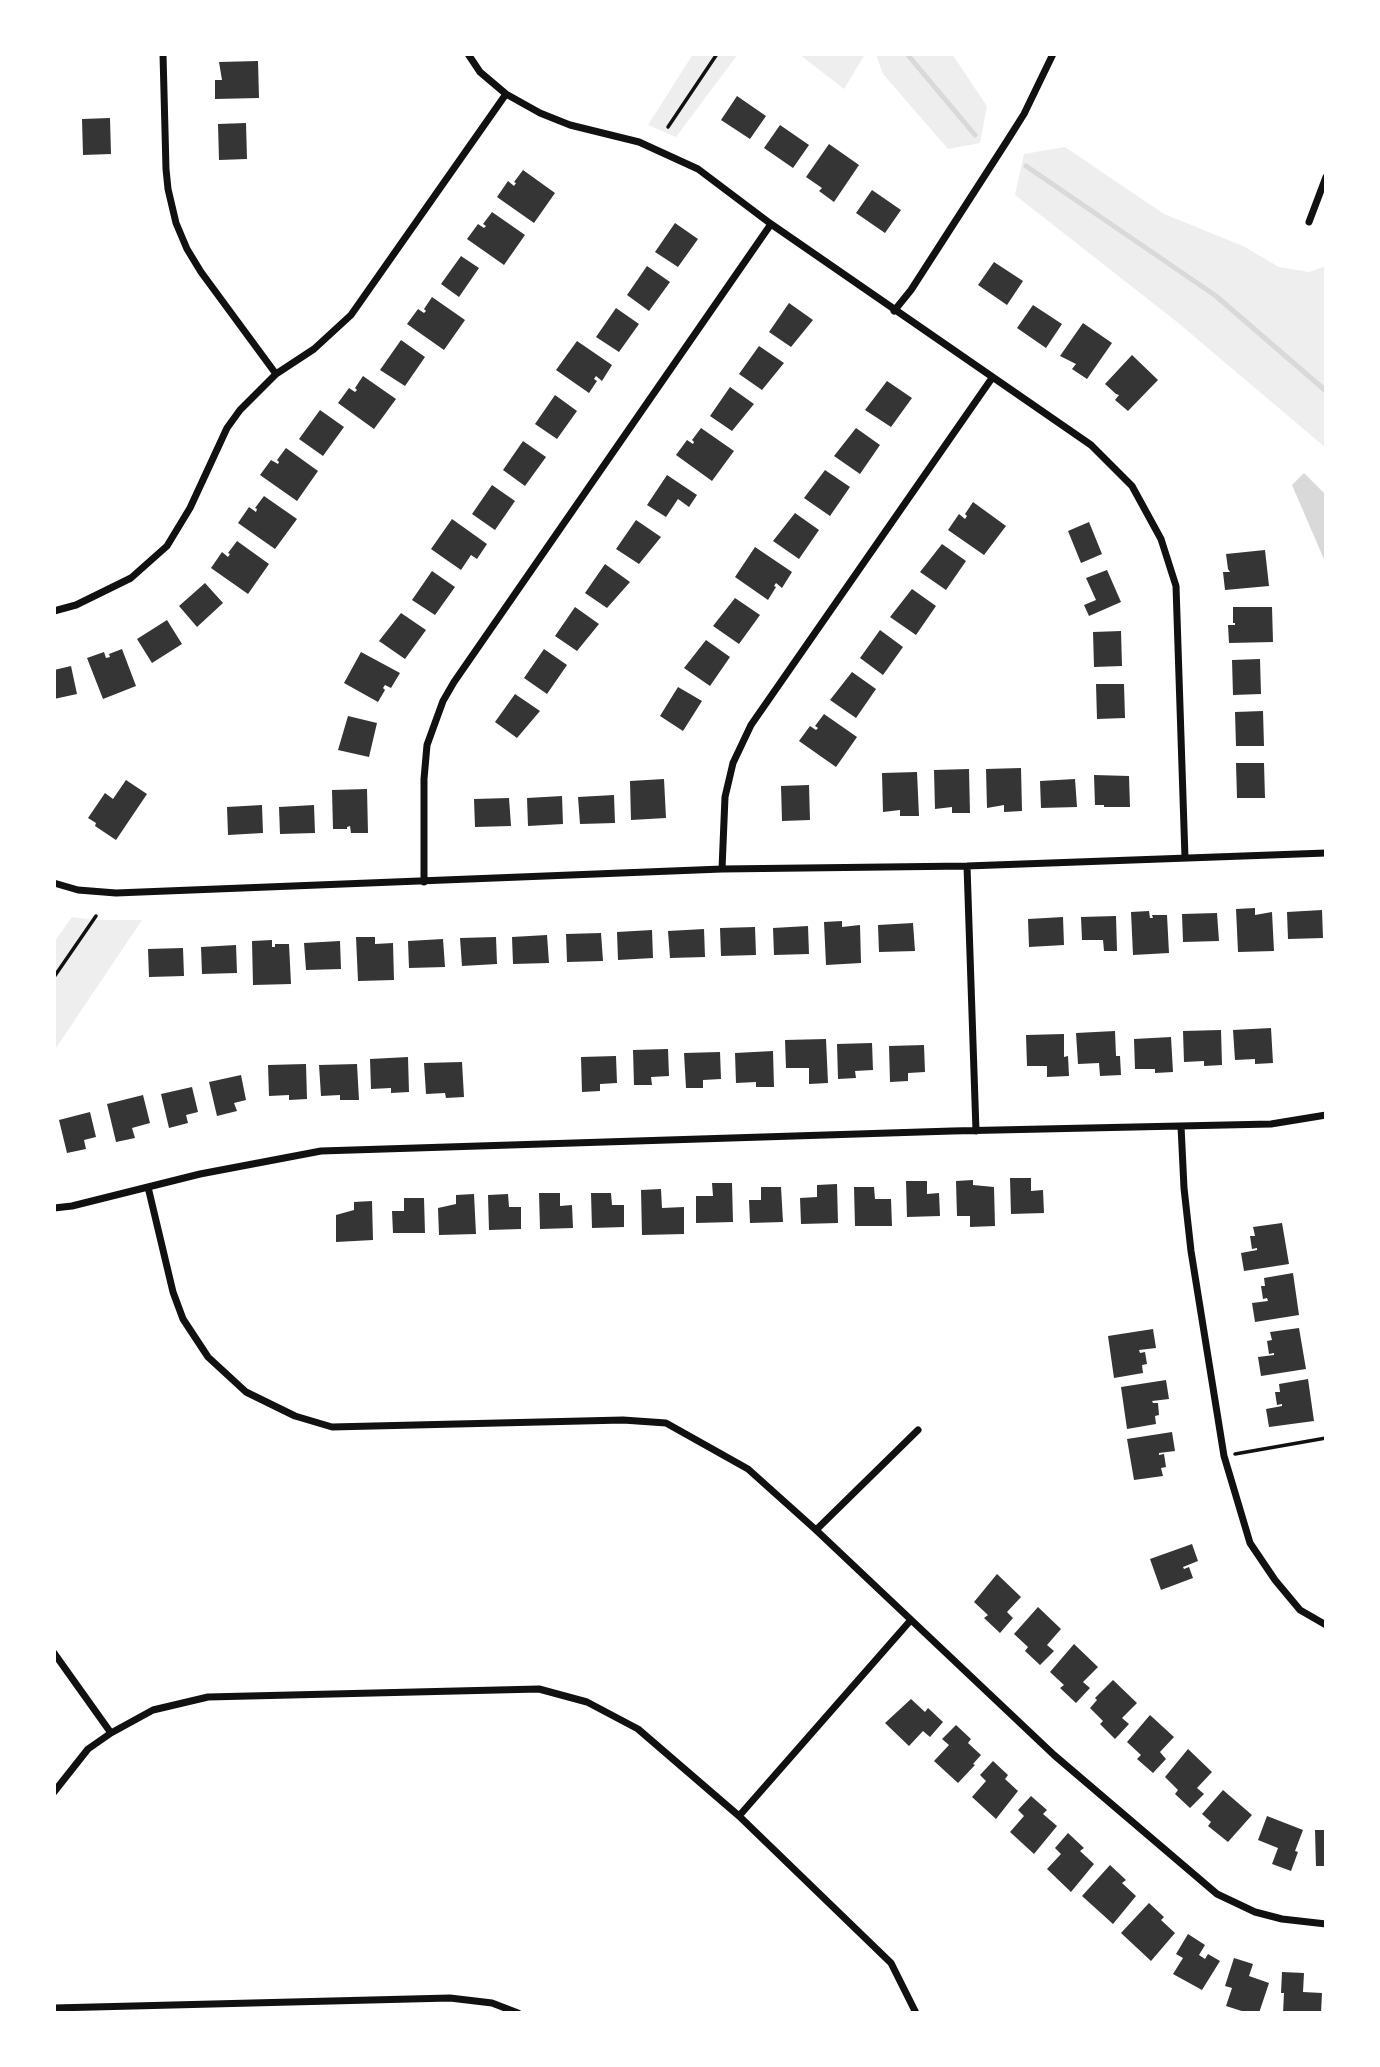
<!DOCTYPE html>
<html>
<head>
<meta charset="utf-8">
<style>
  body { margin:0 }
  #map { position:relative; width:1380px; height:2067px; overflow:hidden; background:#fff; font-family:Spectral,serif }
  canvas { display:block }
  .frame { position:absolute; inset:0; border:56px solid #fff; pointer-events:none }
</style>
</head>
<body>
<div id="map">
<canvas width="1380" height="2067"></canvas>
<div class="frame"></div>
</div>
<script>
const g = document.querySelector('canvas').getContext('2d');
g.lineJoin = 'round';
function paint(path, color) {
  g.fillStyle = color;
  g.fill(path, 'evenodd');
}
function toPath(rows) {
  const path = new Path2D();
  for (const r of rows) {
    path.moveTo(r[0], r[1]);
    for (let i = 2; i < r.length; i += 2) path.lineTo(r[i], r[i + 1]);
  }
  return path;
}
function strokePath(path, color, width, dash) {
  g.strokeStyle = color;
  g.lineWidth = width;
  g.lineCap = dash ? 'butt' : 'round';
  g.setLineDash(dash || []);
  g.stroke(path);
}
const green = toPath([
  [693,54,738,54,676,137,648,125],
  [799,54,865,54,844,89],
  [876,54,952,54,987,106,980,143,948,149,883,74],
  [1065,147,1164,214,1243,246,1279,267,1309,272,1326,266,1326,448,1177,322,1015,195,1024,154],
  [72,917,94,920,142,920,54,1051,54,942]
]);
const water = toPath([
  [1304,473,1326,495,1326,564,1292,485]
]);
const stream = toPath([
  [907,54,975,135],
  [1026,166,1216,296,1326,391]
]);
const building = toPath([
  [258,61,259,98,215,99,215,80,222,80,219,62],
  [737,96,766,116,750,139,721,120],
  [110,118,111,154,83,155,82,119],
  [246,123,247,159,219,160,218,124],
  [780,125,809,145,793,168,764,148],
  [829,144,859,165,834,202,819,191,822,188,806,177],
  [523,170,555,193,534,223,497,197,508,181,514,186,516,183,514,182],
  [872,190,901,210,885,233,856,213],
  [492,212,525,235,504,265,467,239,478,224,484,228,486,226,483,224],
  [675,223,698,239,678,267,655,252],
  [461,256,479,268,459,297,441,284],
  [994,262,1023,281,1007,305,978,285],
  [647,266,670,282,649,311,627,295],
  [432,297,465,320,444,350,407,324,418,309,424,313,426,311,424,309],
  [789,303,813,320,791,347,769,332],
  [1033,305,1062,324,1046,348,1017,328],
  [616,308,639,324,619,352,596,337],
  [1083,323,1112,343,1087,379,1072,369,1076,364,1060,356],
  [401,340,425,357,405,386,380,370],
  [577,341,612,365,602,381,596,376,594,379,597,381,589,393,556,370],
  [759,346,784,363,762,390,739,374],
  [1132,355,1158,380,1128,411,1115,400,1119,395,1116,394,1105,384],
  [363,376,396,399,374,429,338,403,349,388,355,392,357,390,355,388],
  [887,381,912,398,891,427,865,410],
  [730,387,754,404,732,431,710,416],
  [555,395,577,411,557,439,535,424],
  [320,410,344,427,323,456,299,439],
  [701,428,734,451,712,481,676,455,687,440,693,444,694,442,692,440],
  [856,428,880,445,860,474,834,456],
  [523,441,546,457,525,486,503,470],
  [286,448,318,471,297,501,260,475,271,460,278,464,279,462,277,460],
  [825,470,850,487,830,516,804,498],
  [667,475,697,495,689,507,678,499,666,517,647,505],
  [492,485,515,501,495,530,472,514],
  [264,496,297,519,275,549,238,523,249,507,256,512,257,509,255,508],
  [973,502,1006,526,984,555,948,530,959,514,965,519,967,516,965,514],
  [795,513,819,530,799,559,773,541],
  [452,519,487,544,477,559,471,555,461,570,431,549],
  [636,520,661,537,639,564,616,549],
  [1089,522,1102,554,1081,563,1068,531],
  [237,541,269,564,248,594,211,568,222,552,228,557,230,554,228,553],
  [942,544,966,561,946,590,920,572],
  [755,547,792,572,782,588,776,583,774,586,776,587,768,600,735,577],
  [1265,550,1269,586,1225,590,1223,572,1230,572,1228,569,1226,554],
  [605,564,630,582,607,608,585,593],
  [1107,570,1121,602,1089,616,1084,605,1096,600,1086,578],
  [432,571,455,587,435,615,412,600],
  [205,583,223,603,197,627,179,606],
  [912,589,936,606,916,635,890,617],
  [735,598,760,615,739,644,713,626],
  [575,607,599,624,577,651,555,636],
  [1233,607,1272,607,1273,642,1229,643,1228,625,1235,625,1235,623,1233,623],
  [401,613,426,630,405,659,379,641],
  [167,620,182,644,152,663,137,639],
  [880,630,903,647,883,675,860,658],
  [1121,631,1122,666,1094,667,1093,632],
  [706,640,730,657,710,686,684,668],
  [122,649,136,686,103,699,87,658,104,652,106,658,110,657,109,654],
  [544,649,567,665,547,694,524,678],
  [361,652,400,673,391,688,385,685,383,688,385,690,378,702,344,683],
  [1260,659,1261,694,1233,695,1232,660],
  [71,666,77,694,54,699,54,670],
  [852,672,876,689,856,718,830,700],
  [1096,684,1124,684,1125,718,1097,719],
  [678,687,702,701,683,731,660,716],
  [515,694,540,711,517,738,495,722],
  [1263,711,1264,746,1236,746,1235,712],
  [824,714,857,737,836,767,799,741,810,726,816,730,818,728,815,726],
  [348,716,377,723,369,757,338,750],
  [1236,763,1264,763,1265,798,1237,798],
  [1021,768,1022,811,1004,812,1004,805,987,808,986,769],
  [969,769,970,813,952,813,952,807,935,809,934,770],
  [917,772,919,816,900,816,900,810,883,812,882,773],
  [1094,775,1129,776,1130,807,1104,807,1104,805,1095,805],
  [664,779,666,818,631,820,630,781],
  [1075,779,1077,807,1041,808,1040,781],
  [126,780,147,794,116,840,95,826,96,823,88,818,105,793,113,799],
  [809,785,810,820,782,821,781,786],
  [367,789,368,833,351,833,350,826,347,827,347,829,333,829,332,790],
  [614,795,615,823,580,824,578,797],
  [562,796,563,824,528,826,527,798],
  [509,798,511,826,475,827,474,799],
  [262,805,263,833,228,835,227,807],
  [314,805,315,833,280,834,279,807],
  [1255,908,1255,915,1272,912,1274,951,1238,952,1236,909],
  [1322,910,1323,938,1288,939,1287,912],
  [1149,911,1150,918,1153,918,1152,915,1167,915,1169,953,1133,955,1131,912],
  [1217,913,1219,941,1183,942,1182,914],
  [1116,916,1117,951,1104,951,1103,940,1082,940,1081,917],
  [1063,917,1064,945,1029,947,1028,919],
  [842,921,842,927,860,925,861,963,826,965,824,922],
  [913,923,915,951,879,952,878,925],
  [808,926,809,954,774,955,773,928],
  [755,927,756,955,721,956,720,928],
  [704,929,705,957,670,958,668,931],
  [652,930,653,958,618,960,617,932],
  [601,933,603,961,567,962,566,934],
  [547,935,549,963,513,964,512,937],
  [356,937,375,937,375,944,393,943,394,980,358,981],
  [496,937,497,964,462,966,460,938],
  [443,939,445,967,409,968,408,941],
  [272,940,272,947,275,947,275,944,289,944,291,984,253,985,252,941],
  [340,941,341,969,306,970,304,943],
  [236,945,237,973,202,974,201,947],
  [183,948,184,976,149,977,148,949],
  [1271,1028,1273,1063,1255,1064,1255,1059,1235,1060,1233,1030],
  [1221,1030,1222,1065,1204,1066,1204,1061,1184,1062,1183,1031],
  [1115,1031,1116,1056,1120,1056,1121,1075,1100,1076,1099,1063,1078,1064,1076,1033],
  [1064,1034,1064,1057,1068,1056,1069,1076,1047,1077,1047,1066,1027,1066,1026,1035],
  [1171,1037,1173,1072,1155,1073,1155,1069,1135,1069,1134,1039],
  [826,1039,828,1083,809,1084,809,1068,786,1068,785,1040],
  [872,1043,873,1070,855,1071,856,1078,838,1079,837,1044],
  [924,1045,925,1072,908,1073,908,1081,890,1082,889,1046],
  [668,1049,669,1076,651,1077,652,1085,634,1085,633,1050],
  [773,1051,774,1087,756,1087,756,1082,736,1083,735,1053],
  [720,1052,721,1079,703,1080,703,1088,686,1088,684,1053],
  [616,1056,617,1083,600,1084,600,1091,582,1092,581,1057],
  [408,1057,409,1092,391,1093,391,1088,371,1089,370,1059],
  [462,1062,464,1097,446,1098,445,1093,426,1094,424,1063],
  [306,1064,307,1099,289,1100,289,1095,269,1096,268,1065],
  [357,1064,359,1100,340,1100,340,1095,321,1096,319,1065],
  [241,1075,246,1100,234,1103,237,1111,217,1116,209,1082],
  [192,1087,198,1112,186,1115,188,1123,169,1128,161,1094],
  [143,1095,150,1123,132,1128,135,1138,116,1142,107,1104],
  [90,1112,96,1137,84,1140,86,1149,67,1153,59,1120],
  [1010,1178,1031,1178,1031,1191,1043,1190,1044,1213,1011,1214],
  [973,1180,973,1185,994,1187,995,1226,970,1227,970,1216,957,1216,956,1181],
  [906,1181,927,1181,927,1194,939,1193,940,1216,907,1217],
  [712,1183,732,1183,733,1222,696,1223,696,1196,713,1196],
  [837,1184,838,1223,801,1224,800,1198,817,1197,817,1185],
  [761,1187,781,1187,783,1222,750,1223,749,1200,761,1200],
  [854,1187,874,1187,875,1199,891,1199,892,1226,855,1226],
  [661,1189,662,1208,684,1207,684,1234,642,1235,641,1190],
  [539,1193,560,1193,560,1206,572,1205,573,1228,540,1229],
  [591,1193,611,1193,612,1205,624,1205,624,1227,592,1228],
  [474,1194,476,1234,439,1235,438,1208,456,1204,456,1195],
  [508,1194,509,1207,521,1207,521,1229,489,1230,488,1195],
  [404,1198,424,1198,425,1233,393,1233,392,1211,404,1211],
  [372,1201,373,1240,336,1242,336,1215,354,1210,354,1202],
  [1282,1223,1289,1264,1244,1271,1241,1253,1257,1250,1257,1248,1252,1249,1250,1236,1255,1236,1253,1227],
  [1293,1273,1299,1315,1255,1322,1252,1303,1268,1301,1267,1298,1263,1299,1261,1286,1265,1286,1264,1278],
  [1299,1328,1306,1369,1261,1376,1258,1357,1274,1355,1274,1353,1269,1354,1267,1341,1272,1340,1270,1332],
  [1153,1329,1156,1348,1139,1350,1140,1353,1145,1352,1147,1364,1142,1365,1143,1373,1114,1378,1108,1336],
  [1308,1379,1314,1421,1269,1427,1266,1409,1282,1406,1282,1404,1277,1405,1275,1392,1280,1392,1279,1384],
  [1166,1380,1169,1399,1152,1401,1153,1403,1158,1403,1159,1415,1155,1416,1156,1424,1127,1429,1121,1387],
  [1172,1432,1175,1451,1159,1453,1159,1455,1164,1454,1166,1467,1161,1468,1163,1476,1134,1480,1127,1439],
  [1192,1544,1198,1561,1183,1567,1184,1569,1189,1567,1193,1578,1161,1590,1150,1559],
  [997,1574,1021,1597,1007,1612,1013,1618,1000,1633,984,1618,988,1615,974,1602],
  [1038,1607,1061,1629,1047,1645,1054,1651,1040,1665,1025,1651,1028,1647,1014,1634],
  [1074,1644,1098,1667,1083,1682,1090,1688,1076,1703,1060,1688,1064,1685,1050,1672],
  [1113,1680,1137,1703,1122,1718,1129,1724,1115,1739,1100,1724,1103,1721,1090,1708,1097,1700,1095,1698],
  [911,1699,925,1712,928,1708,943,1722,930,1737,923,1731,909,1746,885,1723],
  [1150,1715,1174,1737,1160,1752,1166,1759,1153,1773,1137,1759,1141,1755,1127,1742],
  [956,1725,971,1739,968,1743,981,1755,973,1764,975,1765,958,1783,934,1761,949,1745,942,1739],
  [1188,1749,1212,1772,1197,1788,1204,1794,1190,1808,1175,1794,1178,1790,1165,1777],
  [993,1761,1008,1775,1005,1779,1018,1791,996,1819,972,1797,986,1781,980,1775],
  [1223,1790,1252,1815,1228,1842,1208,1826,1211,1822,1202,1814],
  [1031,1796,1047,1810,1043,1814,1057,1826,1034,1854,1010,1832,1024,1816,1018,1810],
  [1267,1816,1303,1830,1295,1851,1298,1852,1291,1871,1272,1864,1278,1848,1258,1840],
  [1315,1830,1326,1830,1326,1866,1316,1866],
  [1068,1833,1084,1848,1080,1851,1094,1864,1071,1892,1047,1869,1061,1854,1055,1848],
  [1110,1865,1126,1880,1122,1883,1136,1896,1113,1924,1082,1896],
  [1149,1903,1164,1917,1161,1920,1175,1933,1151,1961,1121,1933],
  [1188,1934,1205,1945,1199,1955,1205,1959,1208,1954,1220,1961,1202,1990,1173,1974,1183,1958,1176,1954],
  [1234,1958,1253,1964,1249,1976,1269,1983,1259,2013,1248,2013,1226,2006,1232,1988,1225,1986],
  [1282,1972,1304,1973,1303,1992,1322,1993,1321,2013,1283,2013,1284,1993,1281,1993]
]);
const path = toPath([
  [668,127,717,54],
  [54,977,96,916],
  [1235,1454,1326,1438]
]);
const minor = toPath([
  [163,54,166,169,168,189,176,223,187,249,201,272,276,374],
  [468,54,480,72,506,94,540,113,570,125,639,142,698,169,771,224,1091,445,1132,486,1161,539,1176,586,1185,858],
  [1309,222,1326,177],
  [894,311,911,290,1007,141,1024,114,1053,54],
  [54,611,76,605,131,578,167,546,190,508,227,428,240,410,276,374,314,349,351,315,506,94],
  [967,866,976,1131],
  [722,869,725,797,733,763,751,725,992,378],
  [424,882,424,779,427,745,443,701,454,682,771,224],
  [54,883,78,890,116,893,722,869,967,866,1326,853],
  [1181,1126,1184,1188,1191,1251,1224,1456,1233,1486,1250,1543,1275,1580,1300,1610,1326,1625],
  [148,1187,173,1292,183,1319,208,1357,246,1392,295,1416,332,1427,623,1420,666,1423,748,1469,816,1530,1054,1755,1217,1894,1255,1912,1282,1919,1326,1924],
  [54,1208,72,1206,200,1174,321,1151,952,1131,1271,1124,1326,1115],
  [816,1530,918,1430],
  [54,1653,111,1733],
  [54,1792,88,1749,111,1733,153,1710,208,1697,539,1689,587,1702,638,1729,739,1816,891,1963,916,2013],
  [739,1816,910,1621],
  [54,2008,450,1998,492,2003,518,2013]
]);
paint(green, '#eee');
paint(water, '#d9d9d9');
strokePath(stream, '#d9d9d9', 5);
paint(building, '#353535');
strokePath(path, '#111', 3.5);
strokePath(minor, '#111', 7);
</script>
</body>
</html>
